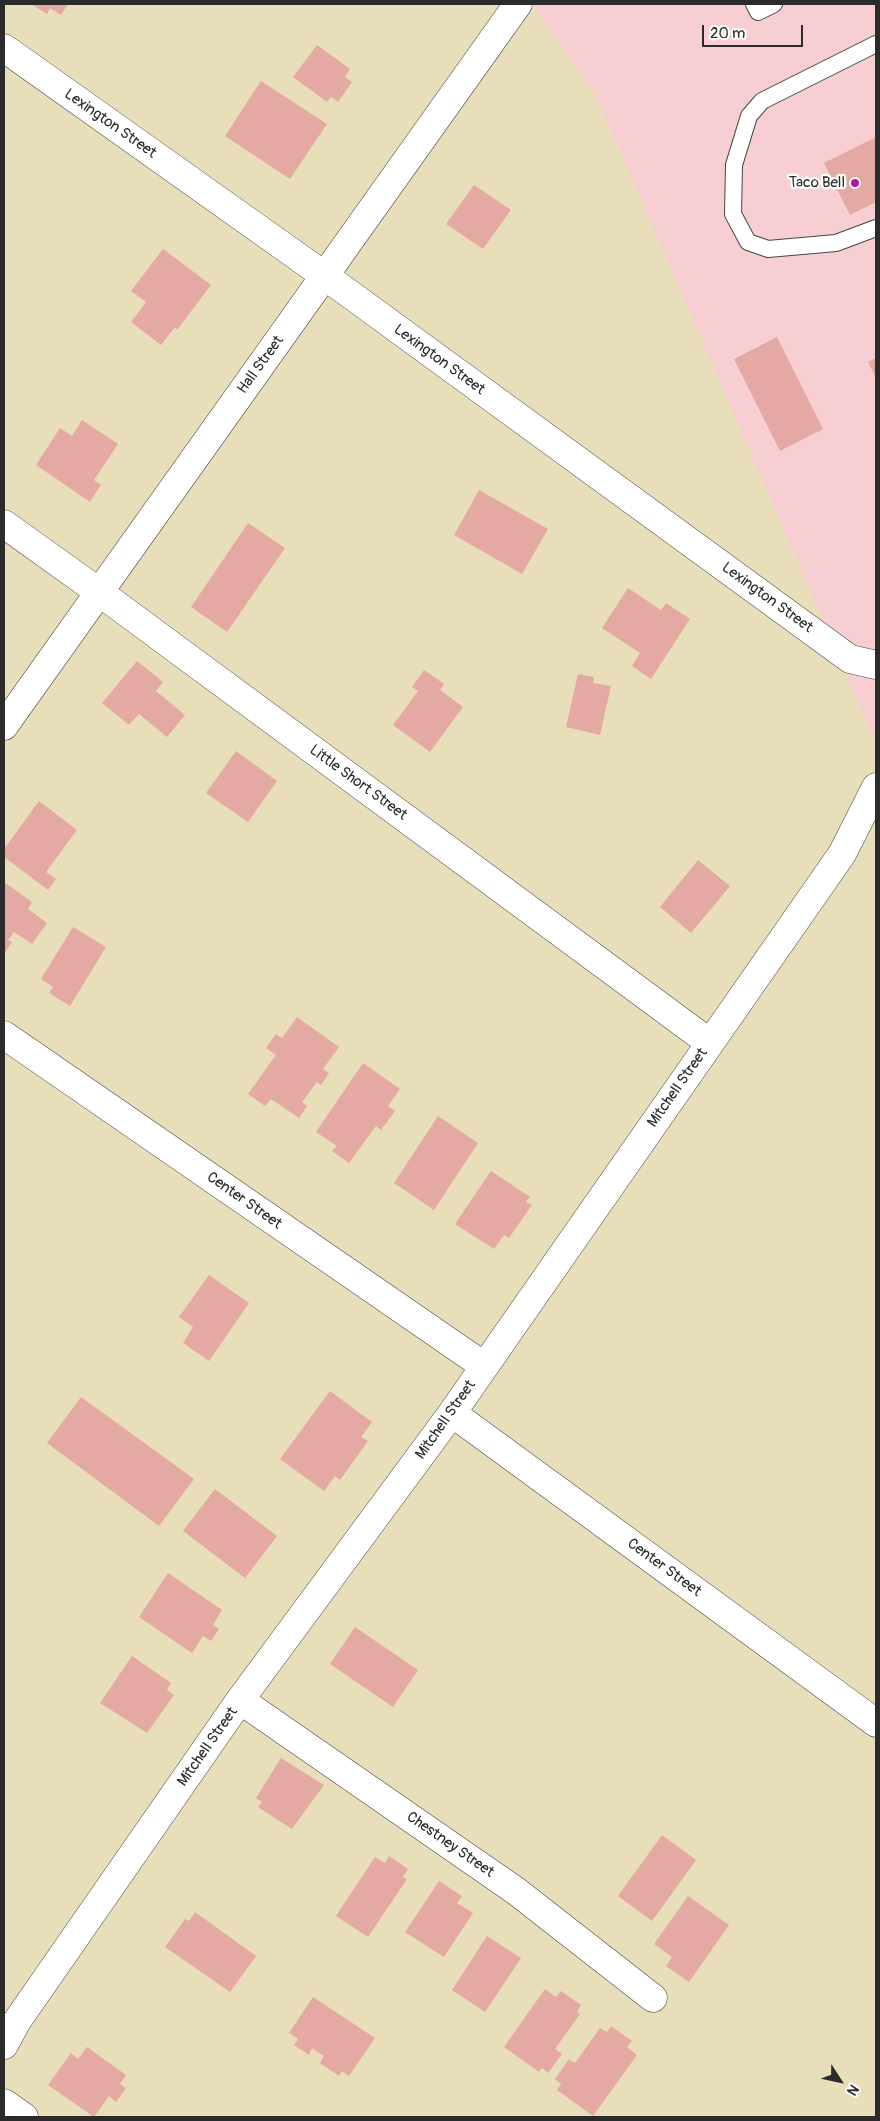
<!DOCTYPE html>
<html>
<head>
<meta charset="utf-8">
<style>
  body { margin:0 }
  #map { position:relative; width:880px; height:2121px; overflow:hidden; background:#e8deb9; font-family:Pangolin,sans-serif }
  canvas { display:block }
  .frame { position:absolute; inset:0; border:5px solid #2b2b2b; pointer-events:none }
  .north { position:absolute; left:815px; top:2056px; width:50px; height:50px; -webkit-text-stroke:4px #fff; paint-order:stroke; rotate:125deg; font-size:14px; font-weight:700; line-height:20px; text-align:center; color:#2b2b2b }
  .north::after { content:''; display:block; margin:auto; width:18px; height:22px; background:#2b2b2b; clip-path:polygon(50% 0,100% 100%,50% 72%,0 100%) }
  .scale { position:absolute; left:702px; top:25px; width:101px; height:22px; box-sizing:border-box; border:2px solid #2b2b2b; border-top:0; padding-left:6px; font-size:15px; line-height:18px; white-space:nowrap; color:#2b2b2b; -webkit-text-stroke:4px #fff; paint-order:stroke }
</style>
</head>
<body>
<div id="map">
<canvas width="880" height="2121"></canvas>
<div class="frame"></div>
<div class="north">N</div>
<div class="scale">20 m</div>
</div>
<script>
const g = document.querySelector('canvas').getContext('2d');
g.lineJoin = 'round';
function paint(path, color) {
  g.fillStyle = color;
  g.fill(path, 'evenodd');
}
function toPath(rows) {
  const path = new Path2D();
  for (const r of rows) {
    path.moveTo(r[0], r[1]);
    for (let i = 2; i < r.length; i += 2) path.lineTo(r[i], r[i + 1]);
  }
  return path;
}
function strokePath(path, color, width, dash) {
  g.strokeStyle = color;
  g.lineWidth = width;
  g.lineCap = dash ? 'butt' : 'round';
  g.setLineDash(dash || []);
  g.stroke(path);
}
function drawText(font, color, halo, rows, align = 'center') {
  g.font = font + ' Pangolin,sans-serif';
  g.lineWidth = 4.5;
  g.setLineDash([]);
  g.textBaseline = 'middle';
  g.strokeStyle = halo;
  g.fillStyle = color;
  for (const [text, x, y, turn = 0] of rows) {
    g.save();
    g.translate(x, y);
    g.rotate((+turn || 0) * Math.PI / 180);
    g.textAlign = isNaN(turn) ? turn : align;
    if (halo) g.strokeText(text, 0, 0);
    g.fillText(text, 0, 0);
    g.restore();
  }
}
const built = toPath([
  [531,4,876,4,876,743,595,93]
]);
const building = toPath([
  [31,4,68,4,61,15,50,8,47,14],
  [317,45,350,69,345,77,352,82,338,102,331,97,327,102,293,77],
  [261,81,327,124,290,179,225,136],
  [876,137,876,202,850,215,824,163],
  [474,185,511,210,483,249,446,224],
  [163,249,211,285,177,330,175,327,161,345,131,322,146,302,131,291],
  [777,337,823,429,780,451,734,359],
  [876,358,876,378,868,362],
  [82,420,118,444,94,480,101,485,90,502,36,465,60,428,72,436],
  [479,490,548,529,522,574,454,535],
  [248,523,285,548,227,632,191,607],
  [628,588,661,610,666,603,690,619,651,679,632,666,640,653,602,628],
  [137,661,163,682,156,691,185,715,167,737,139,714,129,725,102,703],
  [424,670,444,684,440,690,463,707,430,752,393,725,418,691,412,687],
  [578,674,594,677,593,683,611,686,600,735,566,727],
  [236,751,277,781,248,822,206,793],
  [39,801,77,830,46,872,56,879,48,890,4,857,4,849],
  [698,860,730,886,691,933,660,907],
  [4,882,32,902,28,909,47,923,32,944,14,932,8,940,12,942,4,954],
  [73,927,106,947,70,1006,49,993,53,987,41,979],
  [297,1017,339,1047,323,1069,329,1073,321,1085,317,1082,302,1102,307,1106,299,1118,271,1099,265,1106,248,1094,276,1055,266,1048,276,1034,282,1038],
  [363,1063,400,1089,388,1106,395,1111,381,1130,376,1126,349,1163,332,1151,337,1146,316,1132],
  [438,1116,478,1143,434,1210,394,1183],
  [491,1171,530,1197,526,1202,532,1205,509,1238,504,1235,494,1249,455,1224],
  [209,1275,249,1303,209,1361,183,1343,193,1327,179,1317],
  [330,1391,372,1422,361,1437,368,1441,340,1480,335,1476,324,1491,280,1459],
  [81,1397,194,1479,159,1526,47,1443],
  [215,1489,277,1536,245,1578,183,1531],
  [168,1573,222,1610,213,1625,219,1629,211,1641,203,1636,192,1653,139,1617],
  [355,1627,418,1670,393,1707,330,1664],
  [132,1656,171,1683,167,1690,174,1695,147,1733,100,1703],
  [281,1758,324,1785,292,1829,258,1807,262,1802,256,1798],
  [662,1835,696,1860,652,1921,618,1896],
  [389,1856,408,1869,403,1877,407,1879,368,1937,336,1916,375,1857,385,1863],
  [439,1881,462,1896,457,1903,473,1913,444,1957,405,1932],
  [688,1896,729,1925,689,1982,666,1966,672,1957,654,1944],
  [195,1912,256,1956,230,1992,165,1947,185,1919,189,1921],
  [487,1936,521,1958,485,2012,452,1990],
  [545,1989,556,1997,561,1991,581,2005,577,2012,580,2014,555,2049,562,2054,548,2073,542,2068,539,2072,504,2047],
  [313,1997,375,2038,349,2076,342,2071,339,2076,320,2063,324,2056,312,2048,309,2055,294,2045,298,2039,289,2033],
  [611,2026,632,2041,627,2047,637,2055,593,2116,557,2090,561,2084,555,2079,569,2059,575,2063,600,2028,607,2032],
  [87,2047,126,2075,120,2084,126,2088,116,2102,109,2096,94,2117,48,2085,71,2053,78,2059]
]);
const service = toPath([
  [754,4,758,12,774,4],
  [876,44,762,101,749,116,734,165,733,214,748,242,768,249,836,243,876,228]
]);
const minor = toPath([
  [4,48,325,276,850,659,876,665],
  [4,524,99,592,710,1043],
  [4,726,518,4],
  [4,1035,484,1366],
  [452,1413,876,1723],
  [240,1700,516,1891,653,1998],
  [4,2045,17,2021,240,1700,452,1413,842,854,876,787],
  [4,2103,24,2117]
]);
const markers = [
  [855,183,5,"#b5179e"]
];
const streetNames = [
  ["Lexington Street",110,124,35],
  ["Lexington Street",439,360,36],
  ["Hall Street",261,365,-54],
  ["Lexington Street",767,598,36],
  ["Little Short Street",358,783,36],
  ["Mitchell Street",678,1088,-55],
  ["Center Street",244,1201,35],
  ["Mitchell Street",446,1420,-55],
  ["Center Street",664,1568,36],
  ["Mitchell Street",208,1747,-55],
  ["Chestney Street",450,1845,35]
];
const poiNames = [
  ["Taco Bell",845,183]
];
paint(built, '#f7cfd2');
paint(building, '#e5a9a4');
strokePath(service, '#474640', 18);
strokePath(minor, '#474640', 29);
strokePath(service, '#fff', 16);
strokePath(minor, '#fff', 28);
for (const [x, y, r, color] of markers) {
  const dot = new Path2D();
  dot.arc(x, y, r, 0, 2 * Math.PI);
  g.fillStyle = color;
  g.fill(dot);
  strokePath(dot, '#fff', 2);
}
drawText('15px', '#2b2b2b', '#fff', streetNames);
drawText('15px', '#2b2b2b', '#fff', poiNames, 'right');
</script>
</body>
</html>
